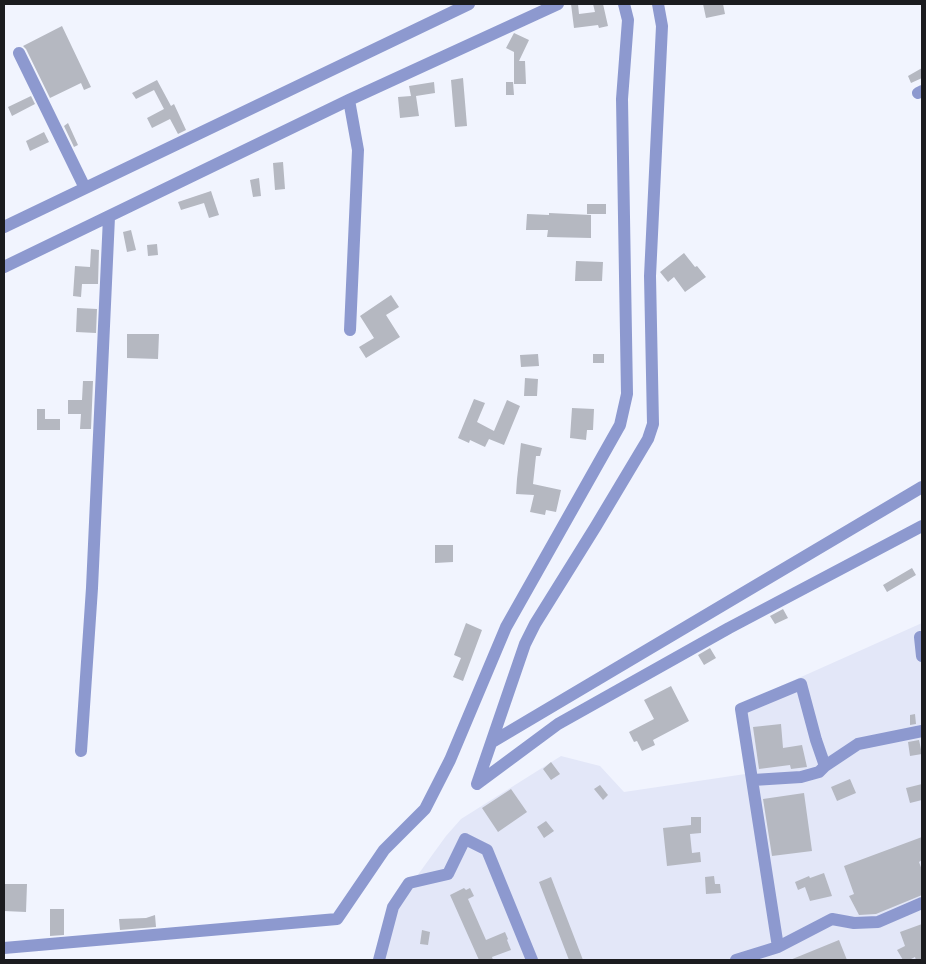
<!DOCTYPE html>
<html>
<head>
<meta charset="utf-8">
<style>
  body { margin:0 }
  #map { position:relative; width:926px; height:964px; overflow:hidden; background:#f1f4fe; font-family:Karla,sans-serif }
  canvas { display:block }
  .frame { position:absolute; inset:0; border:5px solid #1b1c1f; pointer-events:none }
</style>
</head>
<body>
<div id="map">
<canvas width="926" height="964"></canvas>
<div class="frame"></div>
</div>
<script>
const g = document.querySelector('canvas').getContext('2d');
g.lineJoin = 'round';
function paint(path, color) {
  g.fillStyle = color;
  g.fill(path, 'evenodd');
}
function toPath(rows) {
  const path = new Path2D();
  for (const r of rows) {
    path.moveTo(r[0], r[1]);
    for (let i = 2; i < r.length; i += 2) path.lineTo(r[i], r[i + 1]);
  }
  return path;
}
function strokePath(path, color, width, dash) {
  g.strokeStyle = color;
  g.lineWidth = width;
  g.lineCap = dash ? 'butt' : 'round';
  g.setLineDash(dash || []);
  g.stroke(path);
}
const built = toPath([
  [922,623,922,960,383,960,396,905,446,836,461,819,561,756,600,766,624,792,752,773,745,702]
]);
const building = toPath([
  [571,4,578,4,579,14,595,12,593,4,603,4,608,26,599,28,598,25,574,28],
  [703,4,723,4,725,14,706,18],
  [62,26,91,87,84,90,81,83,50,98,26,49,23,46],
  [514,33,529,40,519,61,525,61,526,84,514,84,514,52,506,48],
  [922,68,922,78,911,83,908,76],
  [463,78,467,126,455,127,451,80],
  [157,80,171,106,174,104,186,130,178,134,170,119,152,128,147,118,164,109,154,90,136,99,132,93],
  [434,82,435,93,416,96,419,116,400,118,398,97,411,96,409,86],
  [506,82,513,82,514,95,506,95],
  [31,96,35,104,12,116,8,107],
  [68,123,78,145,74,147,64,126],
  [44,132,49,142,30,151,26,141],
  [283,162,285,189,275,190,273,163],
  [259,178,261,196,253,197,250,180],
  [211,191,219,215,209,218,204,203,181,210,178,202],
  [587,204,606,204,606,214,587,214],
  [549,213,591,215,591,238,547,237,548,230,526,230,527,214,549,215],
  [131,230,136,250,127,252,123,232],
  [157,244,158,255,148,256,147,245],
  [91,249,99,250,98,284,82,284,81,297,73,296,75,266,90,267],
  [684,253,695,267,697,266,706,277,685,292,674,277,668,282,660,272],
  [576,261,603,262,602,281,575,281],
  [391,295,399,307,386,315,400,337,366,358,359,347,374,338,360,316],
  [77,308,97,309,96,333,76,332],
  [127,334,159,334,158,359,127,358],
  [538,354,539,366,521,367,520,355],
  [593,354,604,354,604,363,593,363],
  [525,378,538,379,537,396,524,396],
  [83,381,93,381,91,429,80,429,81,414,68,414,68,400,82,400],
  [474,399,485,403,477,422,494,431,507,400,520,406,504,445,489,439,485,447,470,440,469,443,458,438],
  [572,408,594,409,593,430,587,430,586,440,570,438],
  [37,409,45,409,45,419,60,419,60,430,37,430],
  [521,443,542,448,540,456,536,456,533,484,561,490,556,512,546,510,545,515,530,512,534,495,516,494,517,479],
  [435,545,453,545,453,562,435,563],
  [912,568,916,575,887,592,883,585],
  [783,609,788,618,775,624,770,616],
  [466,623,482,630,463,681,453,677,461,658,454,655],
  [710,648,716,658,704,665,698,655],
  [671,686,689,721,653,740,655,745,642,751,637,741,634,742,629,732,654,719,644,700],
  [915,714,916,724,910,725,910,715],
  [781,724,783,748,802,745,807,767,791,769,790,765,759,769,753,727],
  [919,740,922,754,910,756,908,742],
  [551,762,560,774,551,780,543,769],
  [850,779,856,793,837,801,831,787],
  [922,784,922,800,910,803,906,788],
  [600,785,608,795,603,800,594,789],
  [511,789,527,812,498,832,482,808],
  [804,793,812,851,772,856,763,799],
  [691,817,701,817,701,833,690,834,692,853,700,852,701,862,667,866,663,828,691,825],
  [546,821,554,831,544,838,537,827],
  [922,837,922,860,919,862,922,870,922,895,876,914,859,915,849,896,854,894,844,866],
  [824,873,832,896,810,901,805,887,798,890,795,882,809,876,810,878],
  [714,876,715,884,720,884,721,893,706,894,705,877],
  [551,877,583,960,569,960,539,882],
  [4,884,27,884,26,912,4,911],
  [464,888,466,890,470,888,474,896,468,899,486,940,505,932,508,939,507,940,511,950,492,957,493,960,479,960,450,895],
  [50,909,64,909,64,935,50,936],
  [155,915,156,927,120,930,119,919,146,918],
  [922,924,922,960,916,960,915,957,909,960,903,960,897,950,905,946,900,932],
  [422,930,430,932,428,945,420,944],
  [839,940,847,960,790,960]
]);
const minor = toPath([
  [19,53,85,188],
  [918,93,922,91],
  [349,100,358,150,350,330],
  [4,227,469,4],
  [4,267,349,100,558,4],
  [920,637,922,656],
  [492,742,922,487],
  [81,751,92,588,109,217],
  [753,780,801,777,819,772,825,766,858,744,922,731],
  [477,784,525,644,535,624,596,526,648,439,653,424,650,276,662,26,658,4],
  [477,784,558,724,729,628,922,526],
  [778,947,741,709,801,684,816,740,825,766],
  [4,948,337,919,384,850,425,809,450,760,506,627,620,425,627,394,622,99,628,20,624,4],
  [379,960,393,907,409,883,448,874,465,839,487,850,532,960],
  [736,960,778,947,832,919,854,923,878,922,922,903]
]);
paint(built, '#e3e7f8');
paint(building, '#b5b8c1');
strokePath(minor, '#8d99cf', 12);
</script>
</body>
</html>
